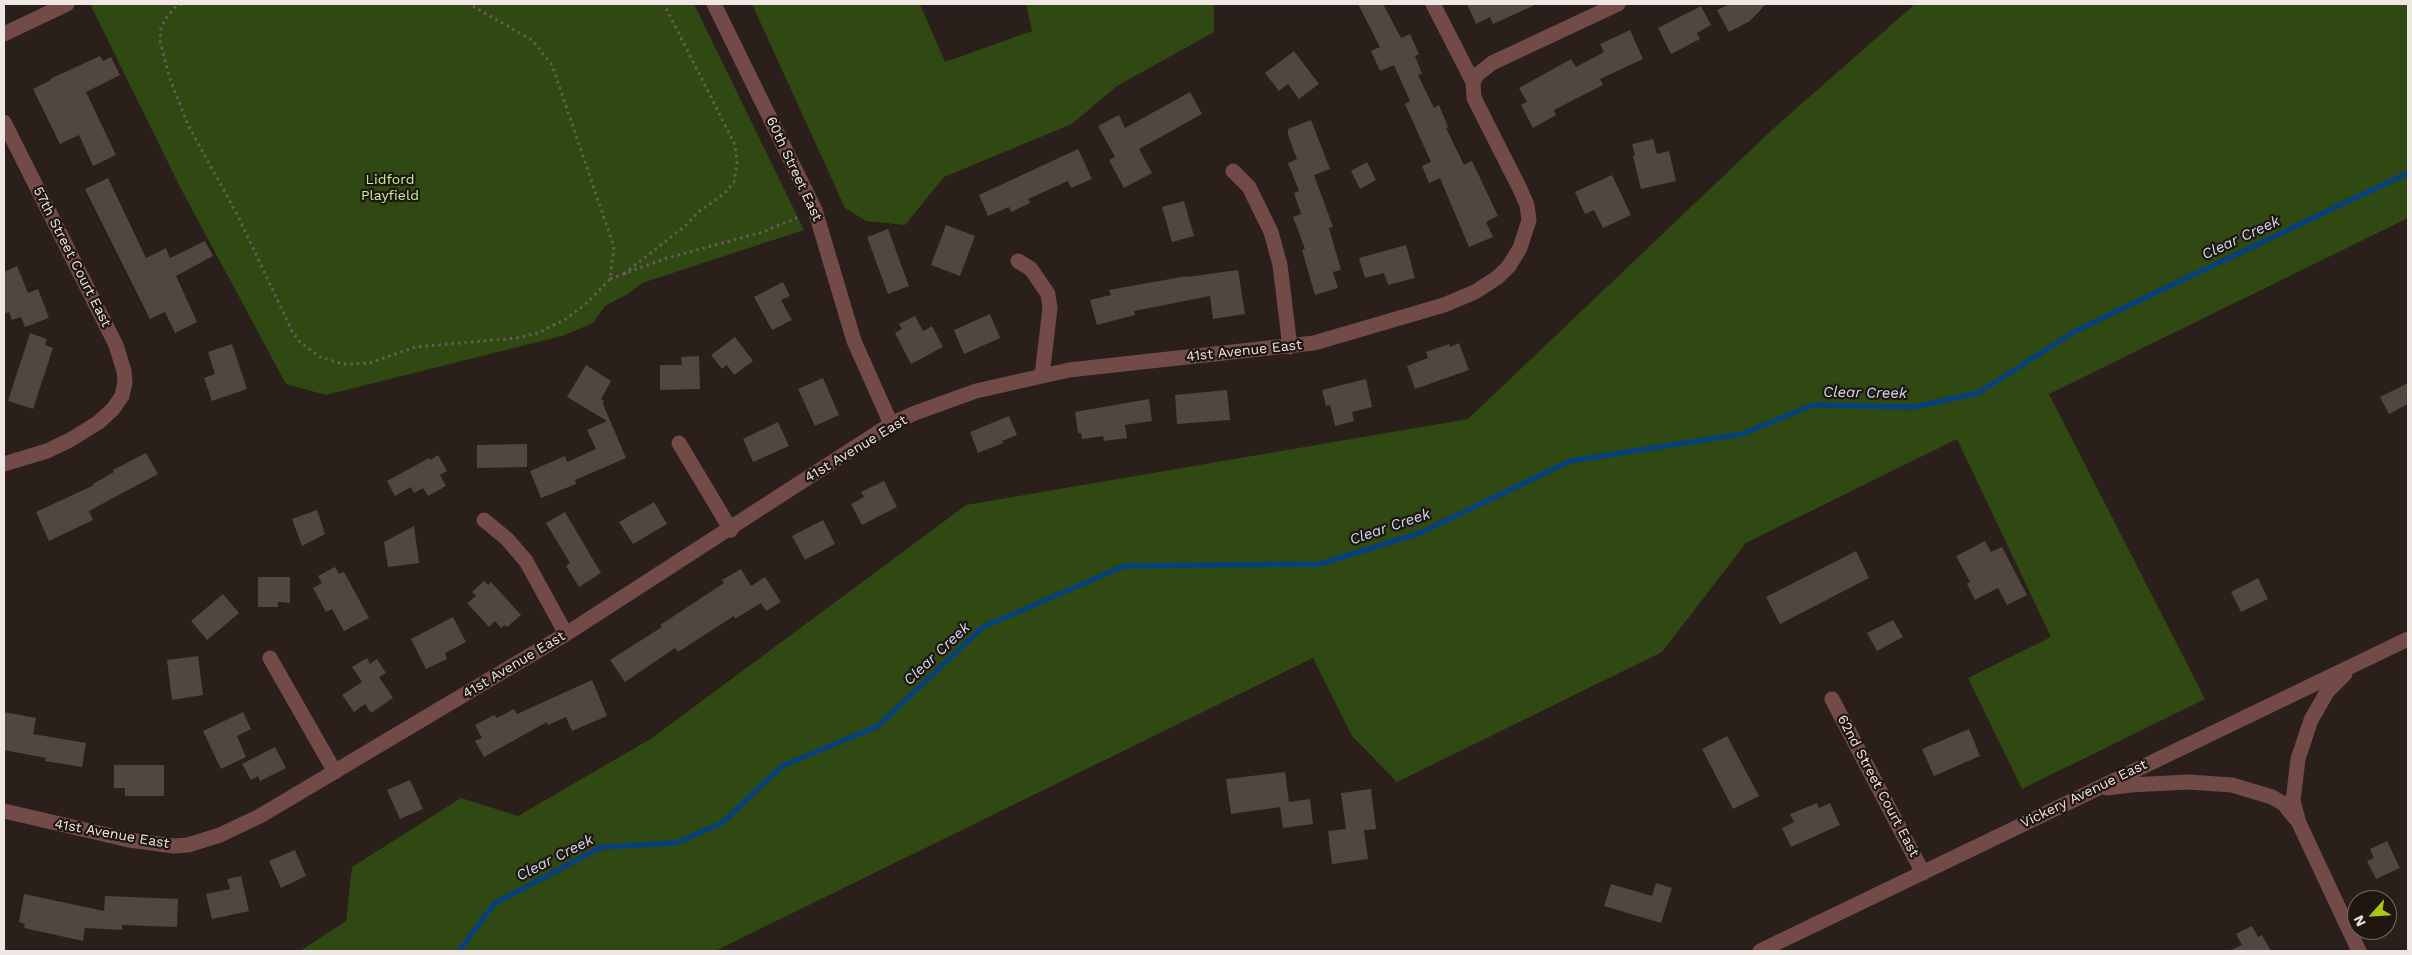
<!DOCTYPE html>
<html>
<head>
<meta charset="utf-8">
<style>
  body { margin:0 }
  #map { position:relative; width:2412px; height:955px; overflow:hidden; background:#2a1f1a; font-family:"Work Sans",sans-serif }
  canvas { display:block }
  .frame { position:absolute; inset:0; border:5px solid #eee7e4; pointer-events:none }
  .north { position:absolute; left:2347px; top:890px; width:50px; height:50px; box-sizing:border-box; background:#201611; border:1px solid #726a65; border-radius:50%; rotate:244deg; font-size:14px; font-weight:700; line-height:20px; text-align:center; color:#eee7e4 }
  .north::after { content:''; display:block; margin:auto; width:18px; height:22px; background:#aac717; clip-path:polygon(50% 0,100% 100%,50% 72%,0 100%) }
</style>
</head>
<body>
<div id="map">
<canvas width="2412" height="955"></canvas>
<div class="frame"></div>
<div class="north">N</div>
</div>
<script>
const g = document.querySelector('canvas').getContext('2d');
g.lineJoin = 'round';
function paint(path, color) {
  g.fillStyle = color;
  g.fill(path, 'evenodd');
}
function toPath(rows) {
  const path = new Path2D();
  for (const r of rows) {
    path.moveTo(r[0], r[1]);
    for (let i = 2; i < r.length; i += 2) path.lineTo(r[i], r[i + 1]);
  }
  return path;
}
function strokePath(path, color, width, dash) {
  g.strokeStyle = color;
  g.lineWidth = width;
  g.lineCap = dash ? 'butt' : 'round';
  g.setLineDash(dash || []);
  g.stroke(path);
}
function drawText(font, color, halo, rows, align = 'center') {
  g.font = font + ' "Work Sans",sans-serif';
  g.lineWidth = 4.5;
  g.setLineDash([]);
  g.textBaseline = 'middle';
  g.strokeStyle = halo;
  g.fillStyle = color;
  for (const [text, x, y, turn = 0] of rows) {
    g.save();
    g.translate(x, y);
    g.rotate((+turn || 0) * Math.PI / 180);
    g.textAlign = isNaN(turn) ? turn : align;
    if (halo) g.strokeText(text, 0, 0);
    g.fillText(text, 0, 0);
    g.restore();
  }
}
const green = toPath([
  [95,4,694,4,804,230,642,283,628,294,605,306,593,323,562,336,326,395,286,384,181,189,91,6],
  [752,4,920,4,945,62,1032,31,1026,4,1214,4,1214,32,1117,86,1072,124,944,177,905,225,866,221,845,208],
  [1915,4,2408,4,2408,218,2049,394,2205,699,2022,789,1968,678,2051,637,1957,439,1746,543,1662,652,1397,782,1352,736,1313,658,715,951,300,951,346,921,352,867,461,798,518,816,652,738,966,505,1468,419,1774,128]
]);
const stream = toPath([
  [459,951,494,904,601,847,676,843,722,823,782,766,878,726,983,627,1124,566,1320,564,1420,533,1570,461,1742,434,1813,405,1914,407,1978,393,2077,330,2408,173]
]);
const building = toPath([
  [1358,4,1383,4,1401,38,1410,34,1419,54,1415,56,1422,74,1418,75,1434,108,1439,105,1448,127,1446,128,1464,165,1472,161,1498,216,1486,222,1493,237,1469,247,1440,178,1429,183,1422,166,1431,162,1405,104,1410,101,1394,65,1380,71,1371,51,1380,47],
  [1467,4,1537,4,1493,24,1490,17,1476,24],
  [1730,4,1766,4,1750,21,1729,32,1717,10],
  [1701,6,1711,25,1697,33,1700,39,1671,54,1658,28],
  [1630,30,1643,59,1600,79,1603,85,1554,110,1556,115,1533,128,1521,105,1527,102,1519,88,1571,59,1576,67,1604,52,1600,44],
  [1294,51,1319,84,1299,99,1288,84,1279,91,1265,73],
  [100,56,103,61,111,57,120,75,86,92,116,155,93,166,79,135,60,144,33,89,51,80,50,79],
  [1190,92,1202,114,1139,149,1152,173,1124,188,1109,160,1115,157,1098,126,1119,115,1125,128],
  [1311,120,1330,169,1314,175,1333,227,1329,228,1341,270,1333,272,1338,288,1315,295,1302,250,1305,249,1293,217,1301,214,1294,193,1299,191,1288,163,1297,159,1288,135,1288,129],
  [1653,139,1657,154,1669,151,1676,181,1641,189,1633,156,1635,155,1632,144],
  [1078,149,1092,179,1071,188,1068,181,1028,199,1030,203,1011,212,1009,207,988,216,979,195],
  [1367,162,1376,180,1360,189,1351,171],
  [1612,175,1631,215,1603,228,1594,210,1585,214,1575,192],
  [108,178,146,258,166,248,170,258,205,241,213,256,176,276,197,322,175,333,165,312,150,319,85,189],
  [1184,201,1194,236,1172,242,1162,207],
  [946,225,975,236,960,276,931,265],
  [888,229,909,286,888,294,867,237],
  [1406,245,1415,278,1388,285,1384,273,1365,278,1359,258],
  [17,266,28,293,38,289,49,318,25,327,21,317,12,320,9,312,4,314,4,272],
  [1238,270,1245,314,1213,319,1210,296,1134,311,1135,315,1097,325,1090,300,1111,295,1109,290,1187,276,1187,277],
  [783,282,790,296,781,300,792,320,772,330,754,297],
  [990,314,1000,338,964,354,954,330],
  [915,316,923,331,932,326,943,347,911,364,895,333,902,329,899,324],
  [30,333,47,339,45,345,53,348,33,409,8,401],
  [735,337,753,361,734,375,727,365,722,369,711,355],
  [1459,343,1469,370,1415,389,1407,366,1428,358,1426,352,1449,344,1450,347],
  [232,344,247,389,212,401,204,378,215,374,208,352],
  [699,356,700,389,660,390,660,365,682,365,681,357],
  [586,365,611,381,601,399,604,401,603,404,626,458,575,480,576,484,541,498,530,471,565,456,567,462,596,449,587,430,607,421,567,397],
  [823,378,839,415,815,426,798,389],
  [1366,379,1372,407,1352,412,1354,421,1335,426,1330,405,1326,406,1322,390],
  [2408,383,2408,404,2389,414,2380,397],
  [1227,390,1230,420,1177,424,1175,395],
  [1149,399,1152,421,1125,425,1127,438,1104,441,1103,436,1082,439,1081,433,1078,433,1075,412],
  [1009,416,1017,435,1002,441,1003,443,978,453,970,432],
  [778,422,789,446,753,462,743,439],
  [527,444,527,467,477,468,477,445],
  [146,453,158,474,89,511,93,520,49,541,36,512,94,485,93,484,114,472,113,470],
  [438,455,447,471,440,475,446,486,428,496,423,488,414,493,411,487,395,496,387,481,429,458,430,460],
  [884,481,897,507,862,525,851,504,864,497,861,492],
  [654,502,667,524,633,544,619,522],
  [317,510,325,534,302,546,292,519],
  [565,512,601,573,579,587,566,566,570,563,546,523],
  [823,520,835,544,805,560,792,536],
  [414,526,419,563,388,567,384,542],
  [1985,541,1991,552,2002,547,2027,595,2007,605,1998,588,1975,600,1967,584,1970,582,1956,556],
  [1856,551,1869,578,1780,624,1766,597],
  [335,567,339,574,344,572,369,618,344,631,332,609,326,612,313,588,322,583,318,576],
  [741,569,751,586,765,577,781,602,766,611,761,603,735,619,734,616,678,652,675,648,625,682,610,660,662,627,660,625,724,583,722,580],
  [258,577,290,577,290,603,278,602,278,607,258,607],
  [2258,578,2268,599,2241,612,2231,592],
  [484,581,488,585,491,582,521,615,507,627,505,625,501,628,495,621,489,627,467,603,476,596,472,592],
  [223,594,239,613,207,640,191,621],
  [453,617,466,642,445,653,447,659,426,669,411,639],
  [1893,620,1903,637,1877,651,1867,633],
  [198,656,203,695,172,700,167,660],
  [367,658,370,664,377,659,386,673,379,677,393,698,371,713,365,704,354,712,342,695,362,682,352,667],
  [592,680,607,716,572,731,566,717,548,725,547,722,484,757,475,741,482,738,475,725,494,715,497,718,514,709,517,714],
  [4,712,36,718,33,734,86,743,82,767,45,761,46,758,4,750],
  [243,712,251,729,237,736,246,757,221,769,203,731],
  [1969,729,1980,756,1934,776,1922,749],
  [1727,736,1759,796,1733,809,1702,749],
  [275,747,286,768,260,781,258,776,251,780,242,764],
  [114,765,164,765,164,796,125,796,125,788,114,788],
  [1285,772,1289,802,1310,799,1313,824,1283,828,1280,807,1231,814,1226,779],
  [410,780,423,809,400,819,387,790],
  [1371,789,1376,829,1364,830,1368,859,1332,864,1328,831,1346,829,1341,793],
  [1817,803,1819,808,1830,803,1840,825,1791,847,1782,828,1794,822,1790,814],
  [2387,841,2400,868,2376,879,2367,861,2374,858,2370,849],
  [295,850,306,876,281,888,269,861],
  [241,876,249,911,212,919,206,894,230,889,227,879],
  [1656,883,1672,888,1661,923,1604,906,1611,884,1652,896],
  [24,894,104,911,105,896,178,899,177,927,122,925,122,930,85,928,83,941,24,928,25,924,19,922],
  [2252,926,2258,937,2262,935,2271,951,2229,951,2242,945,2236,934]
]);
const path = toPath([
  [182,4,174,8,165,20,161,28,160,41,170,79,188,125,237,214,292,331,300,342,320,357,343,364,370,363,415,347,516,338,538,333,566,319,588,302,610,279,614,247,552,65,532,40,469,4],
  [624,274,686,225,698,212,724,194,734,182,737,162,735,145,664,4],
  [610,279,667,258,763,232,801,216]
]);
const minor = toPath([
  [714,4,815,210,854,341,891,424],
  [1433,4,1473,82],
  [4,34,67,4],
  [4,122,116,345,124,371,125,382,122,396,113,409,99,422,70,440,47,451,4,464],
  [1233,171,1249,187,1271,232,1280,265,1290,347],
  [1018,261,1031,269,1048,294,1050,308,1042,376],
  [679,443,731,530],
  [484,520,507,539,526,561,566,634],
  [270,658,335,772],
  [2345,674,2327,692,2311,720,2298,759,2293,801,2299,823,2359,951],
  [1832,699,1923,873],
  [2107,788,2130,785,2188,782,2232,785,2272,797,2284,804,2295,818],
  [4,811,129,840,174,846,188,845,220,835,260,816,566,634,891,424,915,413,976,391,1069,370,1314,343,1444,305,1475,292,1498,277,1509,266,1520,248,1529,220,1527,205,1520,189,1474,98,1473,82,1477,75,1492,63,1618,4],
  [1760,951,2408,639]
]);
const streetNames = [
  ["60th Street East",794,169,65],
  ["57th Street Court East",72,257,63],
  ["41st Avenue East",1244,351,-6],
  ["41st Avenue East",856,449,-31],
  ["41st Avenue East",514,665,-31],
  ["62nd Street Court East",1878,786,62],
  ["Vickery Avenue East",2084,794,-26],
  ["41st Avenue East",112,834,10]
];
const parkNames = [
  ["Lidford",390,180],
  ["Playfield",390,196]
];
const waterNames = [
  ["Clear Creek",2241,238,-25],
  ["Clear Creek",1865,393,1],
  ["Clear Creek",1390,527,-19],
  ["Clear Creek",937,654,-43],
  ["Clear Creek",555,858,-27]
];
paint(green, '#304811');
strokePath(stream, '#054181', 5);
paint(building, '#514640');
strokePath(path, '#665c58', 3, [2.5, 4]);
strokePath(minor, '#724a47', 15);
drawText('14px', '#eee7e4', '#201611', streetNames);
drawText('14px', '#c0f788', '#201611', parkNames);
drawText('italic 15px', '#cedcef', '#201611', waterNames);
</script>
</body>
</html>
